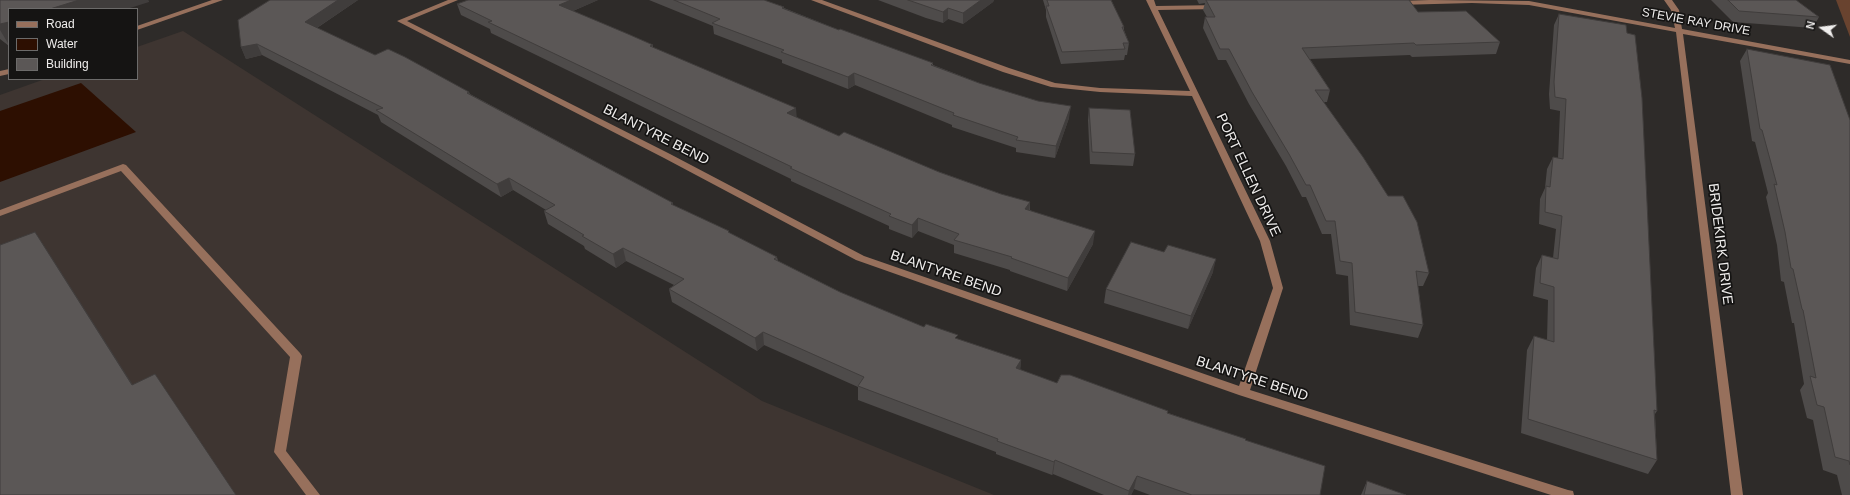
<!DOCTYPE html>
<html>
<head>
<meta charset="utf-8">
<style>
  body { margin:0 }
  #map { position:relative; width:1850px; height:495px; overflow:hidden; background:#2e2b29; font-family:Helvetica,sans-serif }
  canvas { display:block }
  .legend { position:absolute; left:8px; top:8px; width:130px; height:72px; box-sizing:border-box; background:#151413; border:1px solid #6c6b6a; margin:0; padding:5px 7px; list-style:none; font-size:12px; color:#efedec }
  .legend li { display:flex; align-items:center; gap:8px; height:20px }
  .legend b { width:20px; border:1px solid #6c6b6a }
  .north { position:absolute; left:1802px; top:8px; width:40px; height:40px; -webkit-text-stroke:3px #151413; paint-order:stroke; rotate:284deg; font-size:11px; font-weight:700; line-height:16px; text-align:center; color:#efedec }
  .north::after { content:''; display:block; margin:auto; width:14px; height:18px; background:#efedec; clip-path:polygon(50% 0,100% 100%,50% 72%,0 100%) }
</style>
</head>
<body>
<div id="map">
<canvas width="1850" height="495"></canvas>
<ul class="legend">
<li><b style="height:5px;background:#97705c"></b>Road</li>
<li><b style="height:11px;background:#2d0f01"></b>Water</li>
<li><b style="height:11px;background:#5b5756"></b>Building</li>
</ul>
<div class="north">N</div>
</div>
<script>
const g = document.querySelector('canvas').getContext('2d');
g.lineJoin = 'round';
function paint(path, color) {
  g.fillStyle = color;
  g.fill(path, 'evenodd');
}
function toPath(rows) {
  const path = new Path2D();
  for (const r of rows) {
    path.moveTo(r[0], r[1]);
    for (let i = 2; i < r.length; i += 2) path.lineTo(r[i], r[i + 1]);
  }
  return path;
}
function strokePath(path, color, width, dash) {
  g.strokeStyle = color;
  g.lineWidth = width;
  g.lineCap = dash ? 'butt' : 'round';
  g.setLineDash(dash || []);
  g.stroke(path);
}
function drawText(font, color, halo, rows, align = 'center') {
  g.font = font + ' Helvetica,sans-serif';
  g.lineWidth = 3.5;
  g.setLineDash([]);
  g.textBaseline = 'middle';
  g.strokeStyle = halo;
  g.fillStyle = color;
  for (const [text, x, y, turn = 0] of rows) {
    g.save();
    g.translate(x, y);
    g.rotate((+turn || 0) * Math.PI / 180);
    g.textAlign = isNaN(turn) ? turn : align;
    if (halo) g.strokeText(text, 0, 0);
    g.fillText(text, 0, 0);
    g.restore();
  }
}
const built = toPath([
  [183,31,762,401,994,495,0,495,0,95,45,79,137,79,137,47]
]);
const green = toPath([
  [1836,0,1850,0,1850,37]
]);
const water = toPath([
  [81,83,136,132,0,182,0,111]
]);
const minor = toPath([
  [212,0,223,0,137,30,137,26,212,0],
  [448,0,458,0,407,21,670,154,864,256,1239,386,1273,288,1260,241,1192,96,1100,92,1051,87,1003,72,811,0,822,0,1009,68,1055,83,1100,88,1190,91,1146,0,1154,0,1156,6,1220,5,1221,7,1217,9,1158,10,1270,241,1283,288,1250,390,1568,490,1573,491,1574,495,1551,495,1239,395,856,260,664,158,397,21,448,0],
  [1430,0,1529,1,1675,28,1671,10,1664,0,1672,0,1679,10,1682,29,1850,60,1850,64,1683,34,1743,495,1731,495,1676,32,1529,5,1472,3,1397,5,1393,3,1397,1,1430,0],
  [9,69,9,74,0,76,0,71,9,69],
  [123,164,126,165,300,353,302,356,286,451,320,495,306,495,274,452,290,357,121,171,0,216,0,210,123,164]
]);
const wall = toPath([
  [0,0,148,0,149,2,9,9,9,46,0,39],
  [270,0,358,0,317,28,375,55,469,92,470,94,673,203,673,205,729,231,729,233,777,257,778,261,840,292,924,327,958,339,1021,360,1020,370,1057,383,1168,411,1168,413,1245,440,1320,495,1150,495,1134,489,1131,495,1104,495,1053,474,1052,475,996,454,996,452,858,400,858,387,764,345,757,351,672,302,669,289,674,285,626,261,616,268,585,249,584,246,548,224,544,211,546,210,513,190,501,197,381,122,378,115,262,55,246,59,241,47],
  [598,0,573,11,653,45,653,48,796,117,839,136,1001,194,1030,202,1030,210,1093,244,1067,291,1010,271,1010,270,954,253,954,245,918,231,912,238,889,229,889,226,791,181,791,179,491,33,490,29,461,15,457,4],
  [649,0,764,0,784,7,784,8,839,30,933,63,933,65,1069,118,1055,158,1016,152,1016,148,952,127,952,125,855,85,848,89,782,63,782,60,714,34,713,26],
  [878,0,994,0,993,2,963,24,948,19,943,23,926,18],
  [1043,0,1111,0,1124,27,1124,30,1129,43,1127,55,1125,55,1124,60,1061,64,1046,17,1046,10],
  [1197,0,1409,0,1418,12,1500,42,1496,54,1412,57,1410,55,1310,59,1330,90,1327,102,1324,102,1429,273,1423,286,1418,286,1423,325,1418,338,1350,325,1348,276,1336,274,1331,234,1322,234,1306,197,1302,197,1286,166,1249,104,1226,60,1218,60,1203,28,1205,17,1207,17,1203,10,1205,3,1199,4],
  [1711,0,1796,0,1819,17,1813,28,1733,22],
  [1559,14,1657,411,1655,414,1657,460,1648,474,1521,433,1527,350,1534,336,1547,340,1548,300,1533,296,1536,268,1542,255,1553,258,1556,229,1539,224,1540,199,1545,188,1547,169,1553,157,1558,158,1560,111,1550,109,1549,94,1554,25],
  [1747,49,1850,120,1850,495,1842,495,1837,475,1823,470,1813,420,1807,418,1800,390,1804,384,1794,323,1792,323,1784,282,1781,281,1777,245,1766,197,1768,193,1755,142,1752,141,1740,61],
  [1089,108,1135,154,1133,166,1090,164,1088,120],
  [1213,272,1188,329,1104,303,1106,289],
  [1367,481,1406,495,1361,495]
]);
const shadedWall = toPath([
  [79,0,148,0,149,2,127,9,50,9],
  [338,0,358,0,309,33,305,22],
  [571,0,598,0,561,16,559,5],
  [981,0,994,0,993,2,963,24,963,13],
  [948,8,948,19,943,23,943,12],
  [9,22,9,45,0,30,0,24],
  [257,44,262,55,246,59,241,47],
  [854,73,855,85,848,89,848,77],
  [1071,106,1069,118,1055,158,1056,146],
  [796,108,797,120,787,113],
  [509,178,513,190,501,197,497,184],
  [1030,202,1029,214,1025,209],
  [918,218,918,231,912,238,912,225],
  [1095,231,1093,244,1067,291,1068,278],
  [35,232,49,253,147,407,132,385],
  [623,248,626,261,616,268,613,254],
  [1216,259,1213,272,1188,329,1191,316],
  [763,332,764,345,757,351,755,338],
  [1021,360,1020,373,1016,368],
  [1055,460,1053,474,1052,475,1054,462],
  [1137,476,1134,489,1131,495,1128,495,1129,491]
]);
const building = toPath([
  [0,0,79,0,50,9,9,9,9,22,0,24,0,0],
  [270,0,338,0,305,22,375,55,388,49,405,57,469,92,467,93,673,203,671,204,729,231,728,232,777,257,774,259,840,292,924,327,926,324,958,335,955,338,1021,360,1016,368,1057,383,1061,375,1070,375,1168,411,1167,413,1246,439,1245,440,1325,466,1320,495,1192,495,1137,476,1129,491,1055,460,1054,462,997,441,998,439,858,386,864,377,763,332,755,338,669,289,684,279,623,248,613,254,582,236,584,235,544,211,555,205,509,178,497,184,376,110,383,108,257,44,241,47,238,20,270,0],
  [468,0,571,0,559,5,628,34,653,45,650,46,796,108,787,113,839,136,844,132,939,172,1001,194,1030,202,1025,209,1095,231,1068,278,1011,258,1012,257,954,240,959,234,918,218,912,225,889,216,891,214,790,168,792,167,488,22,492,21,457,4,468,0],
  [674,0,764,0,784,7,782,8,839,30,840,29,933,63,931,65,979,83,1038,101,1071,106,1056,146,1016,140,1018,137,953,115,954,113,854,73,848,77,781,52,784,50,712,23,720,19,674,0],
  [908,0,981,0,963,13,948,8,943,12,908,0],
  [1047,0,1111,0,1124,27,1122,27,1129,43,1123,43,1125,49,1062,52,1046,6,1049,6,1047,0],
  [1206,0,1409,0,1418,12,1466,11,1500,42,1416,45,1414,43,1302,48,1330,90,1315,90,1363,157,1388,196,1403,196,1417,222,1429,273,1416,271,1423,325,1355,312,1352,263,1340,261,1335,221,1326,221,1310,185,1306,185,1289,154,1252,92,1229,49,1220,49,1205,17,1215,17,1206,0],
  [1728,0,1796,0,1819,17,1739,11,1728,0],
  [1559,14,1626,25,1627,33,1635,35,1642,98,1657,411,1654,410,1657,460,1528,419,1534,336,1554,342,1554,287,1540,283,1542,255,1558,259,1562,216,1545,212,1546,186,1550,187,1553,157,1563,159,1566,99,1555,97,1554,82,1559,14],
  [1747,49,1830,65,1850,120,1850,465,1849,461,1835,457,1824,407,1817,405,1810,376,1816,378,1803,310,1802,309,1793,269,1791,268,1785,232,1774,184,1777,185,1762,130,1760,129,1747,49],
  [1089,108,1130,110,1135,154,1092,152,1089,108],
  [35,232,132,385,155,374,236,495,0,495,0,245,35,232],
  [1131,242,1164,252,1168,245,1216,259,1191,316,1106,289,1131,242],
  [1367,481,1406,495,1364,495,1367,481]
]);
const farStreetnames = [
  ["STEVIE RAY DRIVE",1696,22,10]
];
const streetNames = [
  ["BLANTYRE BEND",656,135,27],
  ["PORT ELLEN DRIVE",1248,175,65],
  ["BRIDEKIRK DRIVE",1720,244,83],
  ["BLANTYRE BEND",946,274,19],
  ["BLANTYRE BEND",1252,379,18]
];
paint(built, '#3e3531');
paint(green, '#69432f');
paint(water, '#2d0f01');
paint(minor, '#97705c');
paint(wall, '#4e4b4a');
paint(shadedWall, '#403d3c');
paint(building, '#5b5756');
strokePath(building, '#403d3c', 1);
drawText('12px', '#efedec', '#151413', farStreetnames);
drawText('14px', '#efedec', '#151413', streetNames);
</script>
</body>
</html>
